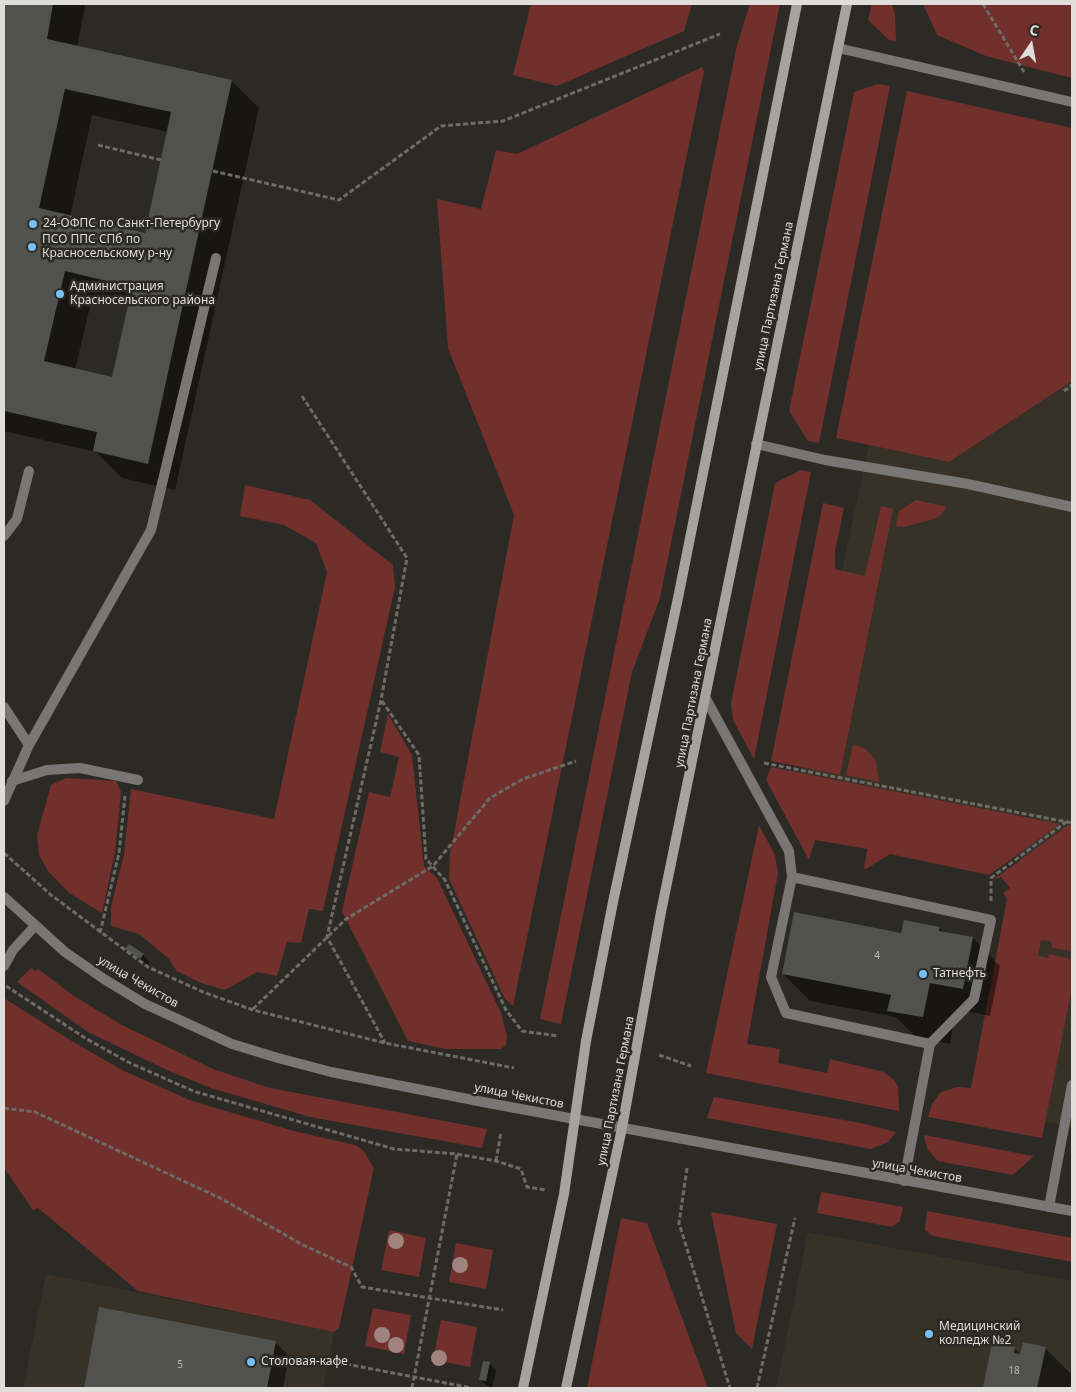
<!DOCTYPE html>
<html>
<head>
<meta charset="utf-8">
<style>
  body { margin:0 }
  #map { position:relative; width:1076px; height:1392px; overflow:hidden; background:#2c2a25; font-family:"Noto Sans",sans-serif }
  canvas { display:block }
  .frame { position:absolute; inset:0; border:5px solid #dfdedb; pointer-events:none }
  .north { position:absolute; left:1006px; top:20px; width:50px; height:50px; -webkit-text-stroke:4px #2c2a25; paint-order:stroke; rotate:12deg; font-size:14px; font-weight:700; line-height:20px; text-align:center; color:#dfdedb }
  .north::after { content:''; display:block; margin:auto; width:18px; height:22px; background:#dfdedb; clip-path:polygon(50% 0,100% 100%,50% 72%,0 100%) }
</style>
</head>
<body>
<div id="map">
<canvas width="1076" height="1392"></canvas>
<div class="frame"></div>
<div class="north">С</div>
</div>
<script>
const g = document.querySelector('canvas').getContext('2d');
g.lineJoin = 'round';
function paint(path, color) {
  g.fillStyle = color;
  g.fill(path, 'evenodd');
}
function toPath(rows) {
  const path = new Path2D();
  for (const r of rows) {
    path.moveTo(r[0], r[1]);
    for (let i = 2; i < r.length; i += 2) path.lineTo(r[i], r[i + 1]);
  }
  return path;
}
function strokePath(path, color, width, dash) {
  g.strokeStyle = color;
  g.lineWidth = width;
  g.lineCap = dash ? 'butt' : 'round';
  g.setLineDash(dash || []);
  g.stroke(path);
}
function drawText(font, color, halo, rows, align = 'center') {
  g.font = font + ' "Noto Sans",sans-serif';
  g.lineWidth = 5;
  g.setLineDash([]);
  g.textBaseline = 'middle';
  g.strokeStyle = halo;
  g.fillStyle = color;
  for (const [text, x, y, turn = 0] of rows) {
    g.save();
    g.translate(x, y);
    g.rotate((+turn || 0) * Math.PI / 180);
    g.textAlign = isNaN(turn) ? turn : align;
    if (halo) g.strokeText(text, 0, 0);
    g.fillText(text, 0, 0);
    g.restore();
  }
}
const built = toPath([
  [1072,381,1072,1127,1004,1113,1052,866,791,806,869,445,949,462],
  [808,1232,1072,1281,1072,1388,776,1388],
  [46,1274,334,1332,323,1388,23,1388]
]);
const green = toPath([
  [531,4,692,4,684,31,557,86,513,75],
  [750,4,780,4,660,598,632,672,561,1024,540,1019,737,45],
  [872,4,892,4,895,14,896,41,889,40,868,20],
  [923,4,1072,4,1072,78,986,56,937,35],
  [702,67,704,71,513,1006,505,999,449,879,450,854,514,515,448,348,437,199,481,209,496,150,517,154],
  [878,84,890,86,819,443,808,441,789,411,854,92],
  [907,91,1072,128,1072,381,949,462,836,438],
  [801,470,811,472,754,759,733,720,731,703,775,483],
  [245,485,310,500,393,565,395,587,323,911,309,909,301,943,287,942,277,976,257,972,225,990,201,983,177,971,168,958,139,934,111,926,111,907,124,854,131,789,274,819,327,572,316,543,284,525,240,516],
  [916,500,947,507,941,515,934,519,904,527,896,526,899,511],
  [823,503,844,508,835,551,835,569,865,576,881,506,893,509,840,775,771,761],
  [388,714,412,755,424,866,437,878,501,1013,507,1036,506,1045,501,1049,446,1049,408,1041,342,911,369,792,390,797,399,757,380,752],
  [853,744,866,749,876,761,879,782,846,775],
  [771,767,1060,824,989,875,890,854,866,869,864,869,867,849,815,840,809,860,766,780],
  [66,778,116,781,121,792,115,853,102,913,69,893,48,871,39,855,37,835,51,785],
  [759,825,775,855,778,873,747,1044,780,1049,778,1063,827,1073,830,1059,884,1072,895,1081,898,1087,899,1111,706,1073],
  [1068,825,1072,826,1072,951,1052,948,1051,941,1041,940,1038,956,1048,958,1049,954,1072,959,1072,988,1042,1138,928,1117,932,1104,941,1092,957,1087,971,1088,1007,899,1003,893,1010,888,1001,877,993,880],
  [31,968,35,971,38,969,74,996,120,1024,213,1069,270,1088,487,1129,482,1148,310,1117,211,1088,169,1071,88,1032,17,982],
  [4,998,75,1043,124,1071,192,1101,294,1131,355,1145,363,1150,374,1168,339,1328,334,1332,138,1291,38,1208,33,1210,4,1168],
  [714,1097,861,1123,896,1132,888,1142,871,1149,707,1118],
  [924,1135,1033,1156,1034,1156,1013,1175,938,1161,927,1149],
  [821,1192,903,1207,900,1221,892,1227,817,1213],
  [927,1211,1072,1238,1072,1262,933,1236,925,1230],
  [711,1212,777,1224,752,1349,736,1333],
  [621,1218,647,1223,708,1388,587,1388],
  [389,1230,426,1238,419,1277,381,1270],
  [456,1243,493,1250,486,1289,449,1282],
  [373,1308,411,1315,404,1354,365,1346],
  [441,1320,477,1327,470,1367,433,1360]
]);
const shadow = toPath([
  [4,4,83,4,85,7,77,47,232,81,259,108,175,490,122,478,96,452,4,431],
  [92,115,168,132,146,235,70,217],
  [92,298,129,307,113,378,75,370],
  [940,928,944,933,973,938,1000,966,990,1016,956,1009,950,1044,916,1037,896,1017,810,1001,783,974,902,935],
  [127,949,143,955,150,962,147,965],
  [100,1308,275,1342,289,1356,283,1388,85,1388],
  [993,1344,1014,1348,1021,1355,1045,1348,1072,1375,1070,1388,984,1388],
  [489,1363,496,1370,492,1387,487,1386,480,1380]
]);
const building = toPath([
  [4,4,53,4,47,39,232,80,148,464,93,451,97,432,4,411],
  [65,89,171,112,145,233,39,208],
  [65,271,132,287,112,377,44,361],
  [794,912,901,933,904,920,940,927,939,931,973,937,963,989,930,983,923,1017,887,1011,891,995,782,974],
  [129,944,144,954,140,959,125,949],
  [99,1307,276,1341,267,1388,84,1388],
  [1023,1342,1046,1347,1037,1388,983,1388,992,1343,1015,1347,1014,1353,1020,1354],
  [483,1361,490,1362,486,1381,479,1380]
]);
const path = toPath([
  [983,4,1024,72],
  [98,145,161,160],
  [213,171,339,200,441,126,503,121,720,34],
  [1064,391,1072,385],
  [302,396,407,558,381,700,327,937,385,1043],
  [382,701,419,755,426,859,445,880,506,1010,522,1031,558,1036],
  [764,763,1072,823],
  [4,853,51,895,148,967,203,992,253,1010,385,1043,514,1068],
  [991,901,991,878,1066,822],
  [100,933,119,853,125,796],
  [6,986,85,1038,128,1062,193,1091,394,1149,457,1154,496,1161,521,1169,527,1187,546,1190],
  [253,1009,346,919,433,866,490,798,523,779,576,761],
  [659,1055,691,1066],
  [4,1108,35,1112,220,1198,303,1245,351,1267,362,1287,503,1310],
  [496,1161,501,1132],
  [687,1168,679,1223,730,1388],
  [346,1364,472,1388],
  [412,1388,457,1154],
  [757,1388,795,1218]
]);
const lane = toPath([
  [756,444,825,460,968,484,1072,507],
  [4,536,17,519,29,471],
  [706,699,789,851,792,877,771,977,786,1013,930,1044],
  [4,707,29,745],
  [12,781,47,770,80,768,138,780],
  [4,801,29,745,151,530,216,258],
  [792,877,991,920,974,999,930,1044,904,1181],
  [4,966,13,950,34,927],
  [1049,1207,1072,1085]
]);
const street = toPath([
  [838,48,1072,102],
  [4,897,65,952,104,979,145,1004,232,1044,278,1058,331,1072,483,1102,1072,1211]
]);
const secondary = toPath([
  [523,1388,564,1194,586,1041,613,902,678,598,797,4],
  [566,1388,622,1128,661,912,847,4]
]);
const trees = [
  [396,1241],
  [460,1265],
  [382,1335],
  [396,1345],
  [439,1358]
];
const markers = [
  [33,224,5,"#76c0f7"],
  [32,247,5,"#76c0f7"],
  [60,294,5,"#76c0f7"],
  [923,974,5,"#76c0f7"],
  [929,1334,5,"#76c0f7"],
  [251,1362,5,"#76c0f7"]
];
const numberNames = [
  ["4",877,956],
  ["5",180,1365],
  ["18",1014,1371]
];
const poiNames = [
  ["24-ОФПС по Санкт-Петербургу",43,224],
  ["ПСО ППС СПб по",42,240],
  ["Красносельскому р-ну",42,254],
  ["Администрация",70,287],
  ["Красносельского района",70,301],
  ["Татнефть",933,974],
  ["Медицинский",939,1327],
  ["колледж №2",939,1341],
  ["Столовая-кафе",261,1362]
];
const streetNames = [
  ["улица Партизана Германа",774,296,-78],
  ["улица Партизана Германа",694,693,-79],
  ["улица Чекистов",138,982,30],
  ["улица Партизана Германа",616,1091,-79],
  ["улица Чекистов",519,1096,11],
  ["улица Чекистов",917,1171,10]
];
paint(built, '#363227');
paint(green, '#71302c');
paint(shadow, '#0007');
paint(building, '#51524d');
strokePath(path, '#6c6b66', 3, [5, 2.5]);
strokePath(lane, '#797775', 10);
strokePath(street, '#797775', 10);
strokePath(secondary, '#a6a29f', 10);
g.fillStyle = '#9f837e';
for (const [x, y] of trees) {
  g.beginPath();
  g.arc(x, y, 8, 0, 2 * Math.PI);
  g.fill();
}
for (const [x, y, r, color] of markers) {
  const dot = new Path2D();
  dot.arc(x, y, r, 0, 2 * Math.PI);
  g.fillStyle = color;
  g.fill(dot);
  strokePath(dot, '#2c2a25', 2);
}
drawText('10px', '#bcbbb8', null, numberNames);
drawText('12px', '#dfdedb', '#2c2a25', poiNames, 'left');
drawText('12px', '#dfdedb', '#2c2a25', streetNames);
</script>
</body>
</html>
